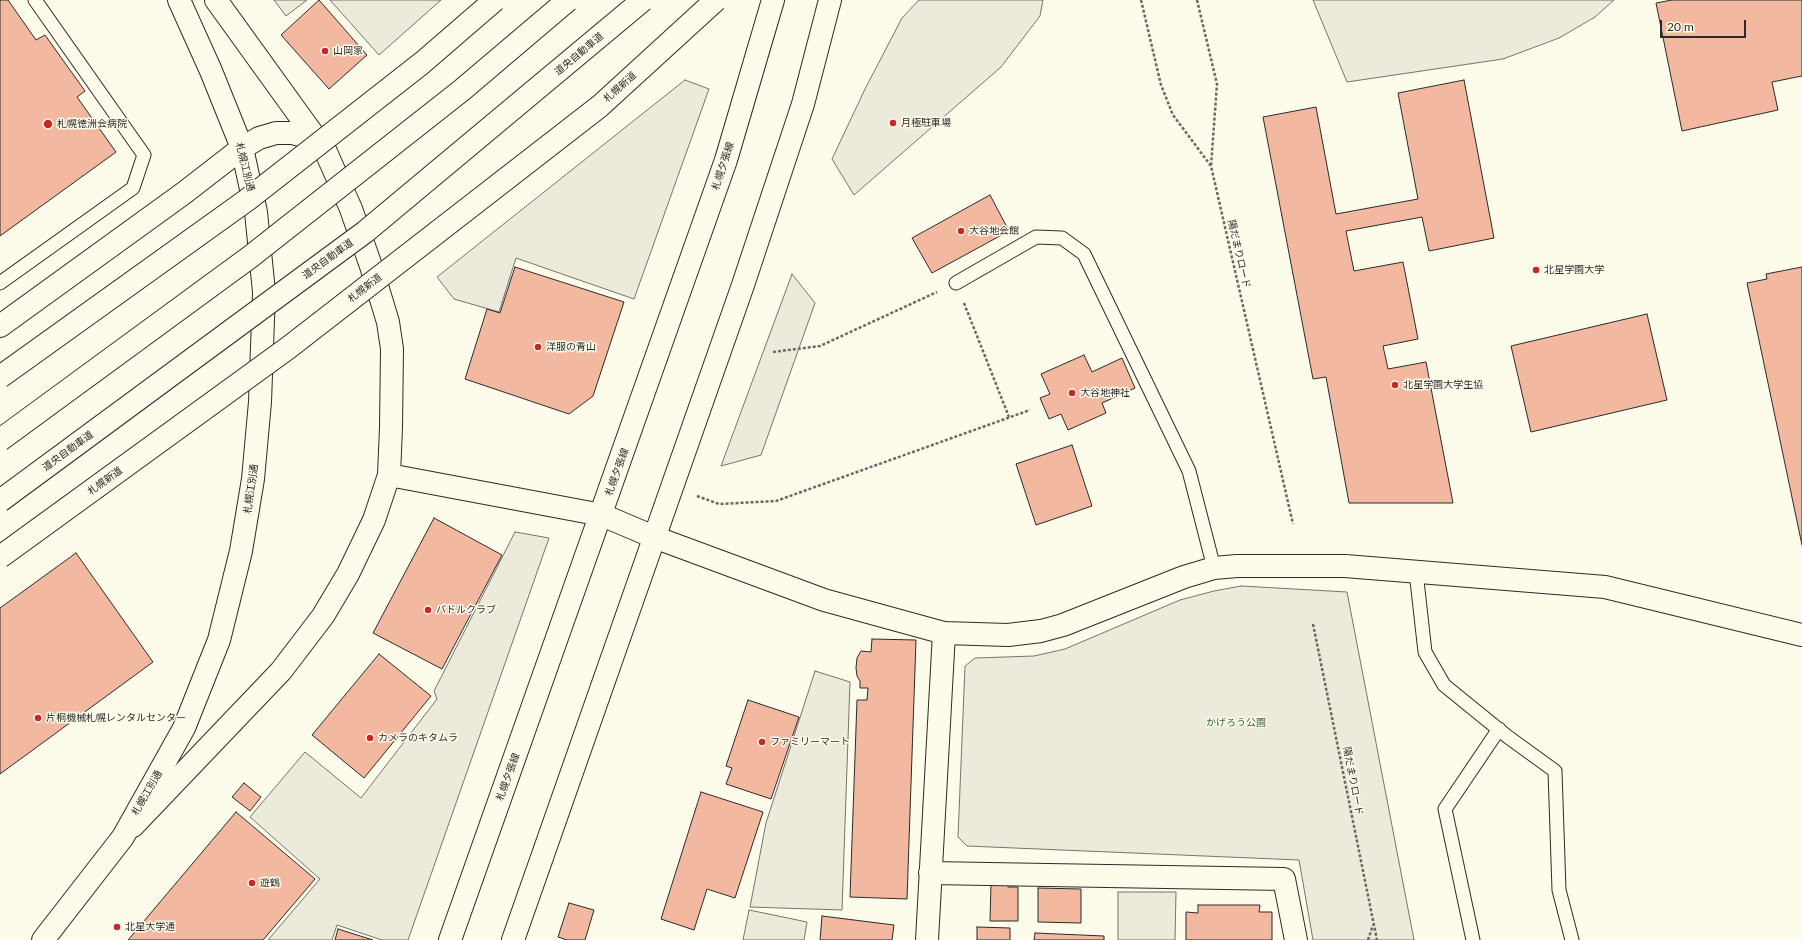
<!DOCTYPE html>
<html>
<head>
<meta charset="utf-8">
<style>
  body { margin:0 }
  #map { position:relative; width:1802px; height:940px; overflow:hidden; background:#fdfbea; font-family:Lato,sans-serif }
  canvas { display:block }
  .scale { position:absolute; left:1660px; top:20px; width:86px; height:18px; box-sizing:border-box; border:2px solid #2b2b2b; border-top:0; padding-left:5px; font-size:12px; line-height:14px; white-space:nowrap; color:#2b2b2b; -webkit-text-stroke:3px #fdfbea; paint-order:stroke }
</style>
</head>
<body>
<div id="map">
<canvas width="1802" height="940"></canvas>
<div class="scale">20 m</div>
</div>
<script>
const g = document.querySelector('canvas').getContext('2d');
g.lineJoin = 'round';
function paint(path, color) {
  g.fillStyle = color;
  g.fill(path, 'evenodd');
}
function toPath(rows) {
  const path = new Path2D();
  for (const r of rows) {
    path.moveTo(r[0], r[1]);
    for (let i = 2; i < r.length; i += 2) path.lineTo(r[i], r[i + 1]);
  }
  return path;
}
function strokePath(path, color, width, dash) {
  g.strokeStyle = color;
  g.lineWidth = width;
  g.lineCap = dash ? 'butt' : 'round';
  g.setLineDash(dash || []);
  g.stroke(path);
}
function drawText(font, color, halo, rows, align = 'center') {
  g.font = font + ' Lato,"Noto Sans JP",sans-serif';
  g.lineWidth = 3;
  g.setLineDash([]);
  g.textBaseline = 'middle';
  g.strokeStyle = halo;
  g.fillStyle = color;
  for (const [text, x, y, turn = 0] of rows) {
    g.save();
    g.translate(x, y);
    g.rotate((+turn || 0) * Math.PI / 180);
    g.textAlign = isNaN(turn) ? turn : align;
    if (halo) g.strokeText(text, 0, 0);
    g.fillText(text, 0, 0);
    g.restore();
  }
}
const green = toPath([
  [1313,0,1614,0,1595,17,1559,38,1503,59,1347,82,1313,0],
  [1241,586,1347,592,1414,940,1313,940,1299,860,967,846,958,837,965,666,975,658,1034,656,1065,649,1180,600,1214,591,1241,586]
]);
const parking = toPath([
  [274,0,307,0,286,16,274,0],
  [330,0,441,0,379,55,330,0],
  [919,0,1043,0,1040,16,1001,67,854,195,832,159,865,89,902,18,919,0],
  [685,80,709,89,634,299,516,258,499,312,454,299,437,277,685,80],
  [792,274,815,303,761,455,721,466,792,274],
  [515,532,549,538,408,940,382,940,337,925,332,940,268,940,320,879,250,817,305,752,361,798,437,699,434,691,515,532],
  [815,671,850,682,842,910,750,907,766,823,815,671],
  [1118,892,1176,892,1175,940,1118,940,1118,892],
  [749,910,807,922,804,940,743,940,749,910]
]);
const building = toPath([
  [0,0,8,0,36,40,45,35,85,91,77,97,116,152,0,236,0,0],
  [319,0,367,55,329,89,281,35,319,0],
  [1672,0,1802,0,1802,76,1772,82,1778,110,1682,131,1656,3,1672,0],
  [1464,80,1494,238,1429,251,1422,217,1346,231,1354,271,1403,262,1418,339,1383,346,1388,369,1426,362,1453,503,1349,503,1326,377,1313,379,1263,117,1316,107,1336,214,1418,199,1398,93,1464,80],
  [990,195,1009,231,932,273,912,238,990,195],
  [515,267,624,302,593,396,569,414,465,379,487,309,500,313,515,267],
  [1802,267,1802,545,1747,283,1767,279,1766,274,1802,267],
  [1647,314,1667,400,1531,432,1511,346,1647,314],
  [1084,355,1092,372,1122,358,1135,388,1102,403,1106,413,1068,430,1061,414,1049,419,1040,398,1050,394,1041,374,1084,355],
  [1072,445,1092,506,1036,525,1016,464,1072,445],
  [434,518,502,555,442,669,373,633,434,518],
  [76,553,153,662,0,774,0,608,76,553],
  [872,639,916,640,907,899,850,897,857,700,867,700,868,688,860,688,860,681,857,676,856,668,857,658,861,651,871,652,872,639],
  [379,654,431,696,364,778,312,735,379,654],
  [748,700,799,717,771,799,726,784,732,768,726,766,748,700],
  [244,783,261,797,250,811,232,797,244,783],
  [701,792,763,812,735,898,707,889,694,930,661,919,701,792],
  [236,812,315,879,263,940,128,940,236,812],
  [991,883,1008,883,1008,887,1018,887,1018,921,990,921,991,883],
  [1038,888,1081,889,1081,923,1038,922,1038,888],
  [569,903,594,910,585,940,567,940,558,937,569,903],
  [1198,905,1260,905,1259,912,1272,912,1272,940,1186,940,1186,912,1198,913,1198,905],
  [822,916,894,925,892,940,820,940,822,916],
  [977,927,1010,928,1010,940,977,940,977,927],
  [338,929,373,940,335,940,338,929],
  [1035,933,1104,936,1104,940,1034,940,1035,933]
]);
const path = toPath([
  [1141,0,1161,85,1173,115,1211,166,1293,524],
  [1197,0,1217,84,1211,166],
  [964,303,1009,417],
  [773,352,820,346,937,292],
  [697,496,719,504,776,501,1030,410],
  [1313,624,1377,940],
  [1368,940,1373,925]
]);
const service = toPath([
  [0,283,133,188,144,155,35,0],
  [956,283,1036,237,1062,238,1084,254,1189,471,1214,568],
  [1416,572,1425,652,1444,685,1508,737,1555,771,1559,890,1572,940],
  [1473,940,1445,809,1499,729]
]);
const minor = toPath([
  [930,873,1284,879,1296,940],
  [927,940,944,633]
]);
const tertiary = toPath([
  [216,0,317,140],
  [0,326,184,193,242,148,259,138,276,133,292,133,317,140,326,152,351,209,371,266,388,322,392,349,391,427,389,475,374,520,348,574,323,616,281,671,133,826],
  [389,475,602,515,654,537,824,600,944,633,1008,635,1041,631,1063,625,1184,577,1214,568,1237,566],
  [1345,566,1605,587,1802,635]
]);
const primary = toPath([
  [450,940,726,160,773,0],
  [513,940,743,285,803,104,830,0]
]);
const trunk = toPath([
  [43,940,123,837,184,728,219,640,241,551,253,479,260,402,264,292,256,212,242,148,211,71,179,0]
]);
const tertiaryBridge = toPath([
  [1237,566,1345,566]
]);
const trunkBridge = toPath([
  [0,377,247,200,422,63,495,0],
  [0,557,288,348,600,106,716,0]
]);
const motorwayBridge = toPath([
  [0,440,250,257,462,90,568,0],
  [0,501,365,232,643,0]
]);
const markers = [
  [325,51,4,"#c62828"],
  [893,123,4,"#c62828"],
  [48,124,5,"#c62828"],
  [961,231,4,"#c62828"],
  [1536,270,4,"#c62828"],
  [538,347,4,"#c62828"],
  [1395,385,4,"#c62828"],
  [1072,393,4,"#c62828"],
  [428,610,4,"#c62828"],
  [38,718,4,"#c62828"],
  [370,738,4,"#c62828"],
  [762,742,4,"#c62828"],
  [252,883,4,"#c62828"],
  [117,927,4,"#c62828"]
];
const poiNames = [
  ["山岡家",333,51],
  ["月極駐車場",901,123],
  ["札幌徳洲会病院",57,124],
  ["大谷地会館",969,231],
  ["北星学園大学",1544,270],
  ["洋服の青山",546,347],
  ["北星学園大学生協",1403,385],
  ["大谷地神社",1080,393],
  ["パドルクラブ",436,610],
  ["片桐機械札幌レンタルセンター",46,718],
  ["カメラのキタムラ",378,738],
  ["ファミリーマート",770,742],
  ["遊鶴",260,883],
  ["北星大学通",125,927]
];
const streetNames = [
  ["道央自動車道",579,54,-40],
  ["札幌新道",620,87,-42],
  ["札幌夕張線",723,166,-72],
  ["札幌江別通",245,167,76],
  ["陽だまりロード",1239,254,77],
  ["道央自動車道",328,259,-36],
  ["札幌新道",365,288,-38],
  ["道央自動車道",68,451,-36],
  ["札幌夕張線",617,472,-70],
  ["札幌新道",105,481,-36],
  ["札幌江別通",251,489,-82],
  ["札幌夕張線",508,777,-70],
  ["陽だまりロード",1353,781,79],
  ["札幌江別通",147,793,-60]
];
const parkNames = [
  ["かげろう公園",1236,723]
];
paint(green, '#ecebdb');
strokePath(green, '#74746e', 1);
paint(parking, '#eceadb');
strokePath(parking, '#74746e', 1);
paint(building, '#f2b8a0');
strokePath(building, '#2b2b2b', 1);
strokePath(service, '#2b2b2b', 15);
strokePath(minor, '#2b2b2b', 24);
strokePath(tertiary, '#2b2b2b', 24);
strokePath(primary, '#2b2b2b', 24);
strokePath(trunk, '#2b2b2b', 24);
strokePath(path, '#6a6964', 2.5, [3, 2]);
strokePath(service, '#fdfbea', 13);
strokePath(minor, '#fdfbea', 22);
strokePath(tertiary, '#fdfbea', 22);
strokePath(primary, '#fdfbea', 22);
strokePath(trunk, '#fdfbea', 22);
strokePath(tertiaryBridge, '#2b2b2b', 24, []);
strokePath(trunkBridge, '#2b2b2b', 24, []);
strokePath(motorwayBridge, '#2b2b2b', 24, []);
strokePath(tertiaryBridge, '#fdfbea', 22);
strokePath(trunkBridge, '#fdfbea', 22);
strokePath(motorwayBridge, '#fdfbea', 22);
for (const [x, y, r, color] of markers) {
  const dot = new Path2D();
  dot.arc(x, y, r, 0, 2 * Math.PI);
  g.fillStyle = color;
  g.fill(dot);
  strokePath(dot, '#fdfbea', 1.5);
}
drawText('10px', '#2b2b2b', '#fdfbea', poiNames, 'left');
drawText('10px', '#2b2b2b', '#fdfbea', streetNames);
drawText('10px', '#34623c', '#fdfbea', parkNames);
</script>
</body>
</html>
